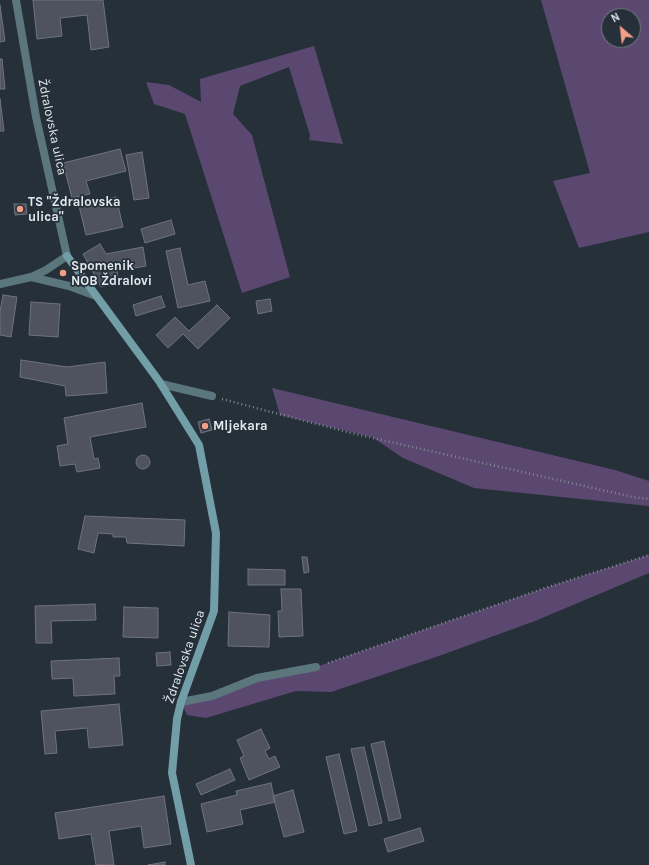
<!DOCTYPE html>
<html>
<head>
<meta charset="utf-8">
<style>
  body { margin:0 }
  #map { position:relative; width:649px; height:865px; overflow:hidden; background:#263039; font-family:Karla,sans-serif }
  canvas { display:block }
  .north { position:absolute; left:601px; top:8px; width:40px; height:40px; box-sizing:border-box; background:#263039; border:1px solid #717a82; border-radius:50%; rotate:332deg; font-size:11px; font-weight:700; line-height:16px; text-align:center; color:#e2e9ef }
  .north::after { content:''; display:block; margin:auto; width:14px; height:18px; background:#f49e87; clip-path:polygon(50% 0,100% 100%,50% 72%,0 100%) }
</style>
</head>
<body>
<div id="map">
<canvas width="649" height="865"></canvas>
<div class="north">N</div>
</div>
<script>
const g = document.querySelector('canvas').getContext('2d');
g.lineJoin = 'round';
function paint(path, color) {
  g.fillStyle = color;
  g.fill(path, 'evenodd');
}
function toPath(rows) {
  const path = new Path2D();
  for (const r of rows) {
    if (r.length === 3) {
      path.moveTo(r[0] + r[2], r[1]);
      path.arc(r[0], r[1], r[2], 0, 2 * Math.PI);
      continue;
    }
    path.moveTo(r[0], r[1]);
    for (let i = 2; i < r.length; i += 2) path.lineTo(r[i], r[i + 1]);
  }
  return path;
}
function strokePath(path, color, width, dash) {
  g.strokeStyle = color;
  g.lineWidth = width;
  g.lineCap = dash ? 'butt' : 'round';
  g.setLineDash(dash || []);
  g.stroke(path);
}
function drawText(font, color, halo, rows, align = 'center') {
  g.font = font + ' Karla,sans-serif';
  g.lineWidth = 3.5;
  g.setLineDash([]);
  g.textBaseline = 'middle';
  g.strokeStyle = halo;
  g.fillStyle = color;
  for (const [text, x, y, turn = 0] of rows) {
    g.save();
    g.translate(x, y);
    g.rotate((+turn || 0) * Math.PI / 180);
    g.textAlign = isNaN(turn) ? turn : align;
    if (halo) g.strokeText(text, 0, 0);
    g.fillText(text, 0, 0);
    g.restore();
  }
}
const green = toPath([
  [541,0,649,0,649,232,579,248,553,181,590,173],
  [609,16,633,16,633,40,609,40],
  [314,46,343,144,309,140,310,135,289,67,240,86,233,114,252,135,290,277,242,293,185,114,154,104,146,82,169,85,201,102,200,79],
  [272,388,615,470,649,481,649,506,474,488,403,458,372,437,280,415],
  [649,555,649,573,535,621,439,656,331,692,296,691,206,718,187,715,181,702,257,678,316,667,545,588]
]);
const building = toPath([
  [33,0,103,0,109,47,91,50,87,15,60,18,62,36,37,39,33,0],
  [0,5,5,41,0,42,0,5],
  [0,59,2,59,5,89,0,89,0,59],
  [0,99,4,131,0,131,0,99],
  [120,149,126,171,86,181,90,194,72,198,63,163,120,149],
  [142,152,149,198,134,200,126,155,142,152],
  [116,197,123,227,86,235,79,206,116,197],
  [14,204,26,204,27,214,15,215,14,204],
  [171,220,175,234,145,243,141,229,171,220],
  [100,244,106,254,143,247,146,266,117,271,119,283,101,287,83,254,100,244],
  [180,248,188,285,205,281,210,301,178,308,166,251,180,248],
  [3,295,17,297,11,337,0,335,0,312,3,295],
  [161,296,165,307,136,316,133,305,161,296],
  [270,299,272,311,258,314,256,301,270,299],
  [31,302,60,304,58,337,29,335,31,302],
  [217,305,230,318,198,349,183,334,168,348,156,335,175,317,189,331,217,305],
  [21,360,67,367,105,362,107,393,66,396,65,386,20,377,21,360],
  [142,403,146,427,90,437,94,459,98,458,100,468,77,472,75,464,60,466,57,446,68,444,64,418,142,403],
  [209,419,212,430,201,433,198,422,209,419],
  [143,462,7],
  [85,516,185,520,184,546,127,543,126,537,113,537,113,534,98,533,94,553,78,549,85,516],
  [302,557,307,557,309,572,304,573,302,557],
  [248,569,285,570,285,585,248,585,248,569],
  [281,589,301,589,303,636,279,637,278,611,282,611,281,589],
  [95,604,96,620,51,621,52,643,36,643,35,606,95,604],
  [124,607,158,608,158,638,123,637,124,607],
  [229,612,270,615,269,647,228,646,229,612],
  [170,652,171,665,157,666,156,653,170,652],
  [119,658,120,676,114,676,115,694,74,696,73,678,52,679,51,661,119,658],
  [119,704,123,745,89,748,87,728,55,731,57,753,45,754,41,711,119,704],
  [261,729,270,748,265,751,269,759,275,756,280,767,249,780,240,758,244,756,237,740,261,729],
  [384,741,401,818,389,821,371,744,384,741],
  [364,747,382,823,369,826,351,749,364,747],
  [339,754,357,831,344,834,326,757,339,754],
  [230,769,235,780,201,795,196,784,230,769],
  [271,783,275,802,240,810,243,824,207,832,201,804,237,795,236,791,271,783],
  [293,790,304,832,284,837,273,796,293,790],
  [164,796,171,844,144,848,141,826,109,831,114,865,96,865,91,834,59,839,55,813,164,796],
  [420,828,424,841,388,852,384,839,420,828],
  [165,862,165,865,148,865,165,862]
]);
const path = toPath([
  [222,399,351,433,633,497,649,499],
  [328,663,545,588,649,555]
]);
const service = toPath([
  [161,384,212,396],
  [181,702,212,696,257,678,316,667]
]);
const minor = toPath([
  [31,277,69,286,96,296],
  [0,284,31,277,46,270,67,256]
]);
const tertiary = toPath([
  [16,0,36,117,67,256]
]);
const secondary = toPath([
  [67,256,159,381,199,445,216,533,214,611,181,702,177,719,172,773,191,865]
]);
const markers = [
  [20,209,4,"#f49e87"],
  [63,273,4,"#f49e87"],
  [205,426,4,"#f49e87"]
];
const streetNames = [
  ["Ždralovska ulica",52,127,78],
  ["Ždralovska ulica",185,657,-71]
];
const poiNames = [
  ["TS \"Ždralovska",28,202],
  ["ulica\"",28,217],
  ["Spomenik",71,266],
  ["NOB Ždralovi",71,281],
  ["Mljekara",213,426]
];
paint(green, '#5b4871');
paint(building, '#4f525f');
strokePath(building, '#6f7381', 1);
strokePath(path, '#808890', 2.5, [1, 3]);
strokePath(service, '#5b767c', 8);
strokePath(minor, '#5b767c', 8);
strokePath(tertiary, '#5b767c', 8);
strokePath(secondary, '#729ea8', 8);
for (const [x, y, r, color] of markers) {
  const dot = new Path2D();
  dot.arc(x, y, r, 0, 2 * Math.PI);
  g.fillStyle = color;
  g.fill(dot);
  strokePath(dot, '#263039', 1.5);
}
drawText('13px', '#e2e9ef', '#263039', streetNames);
drawText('bold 13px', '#e2e9ef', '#263039', poiNames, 'left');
</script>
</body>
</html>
